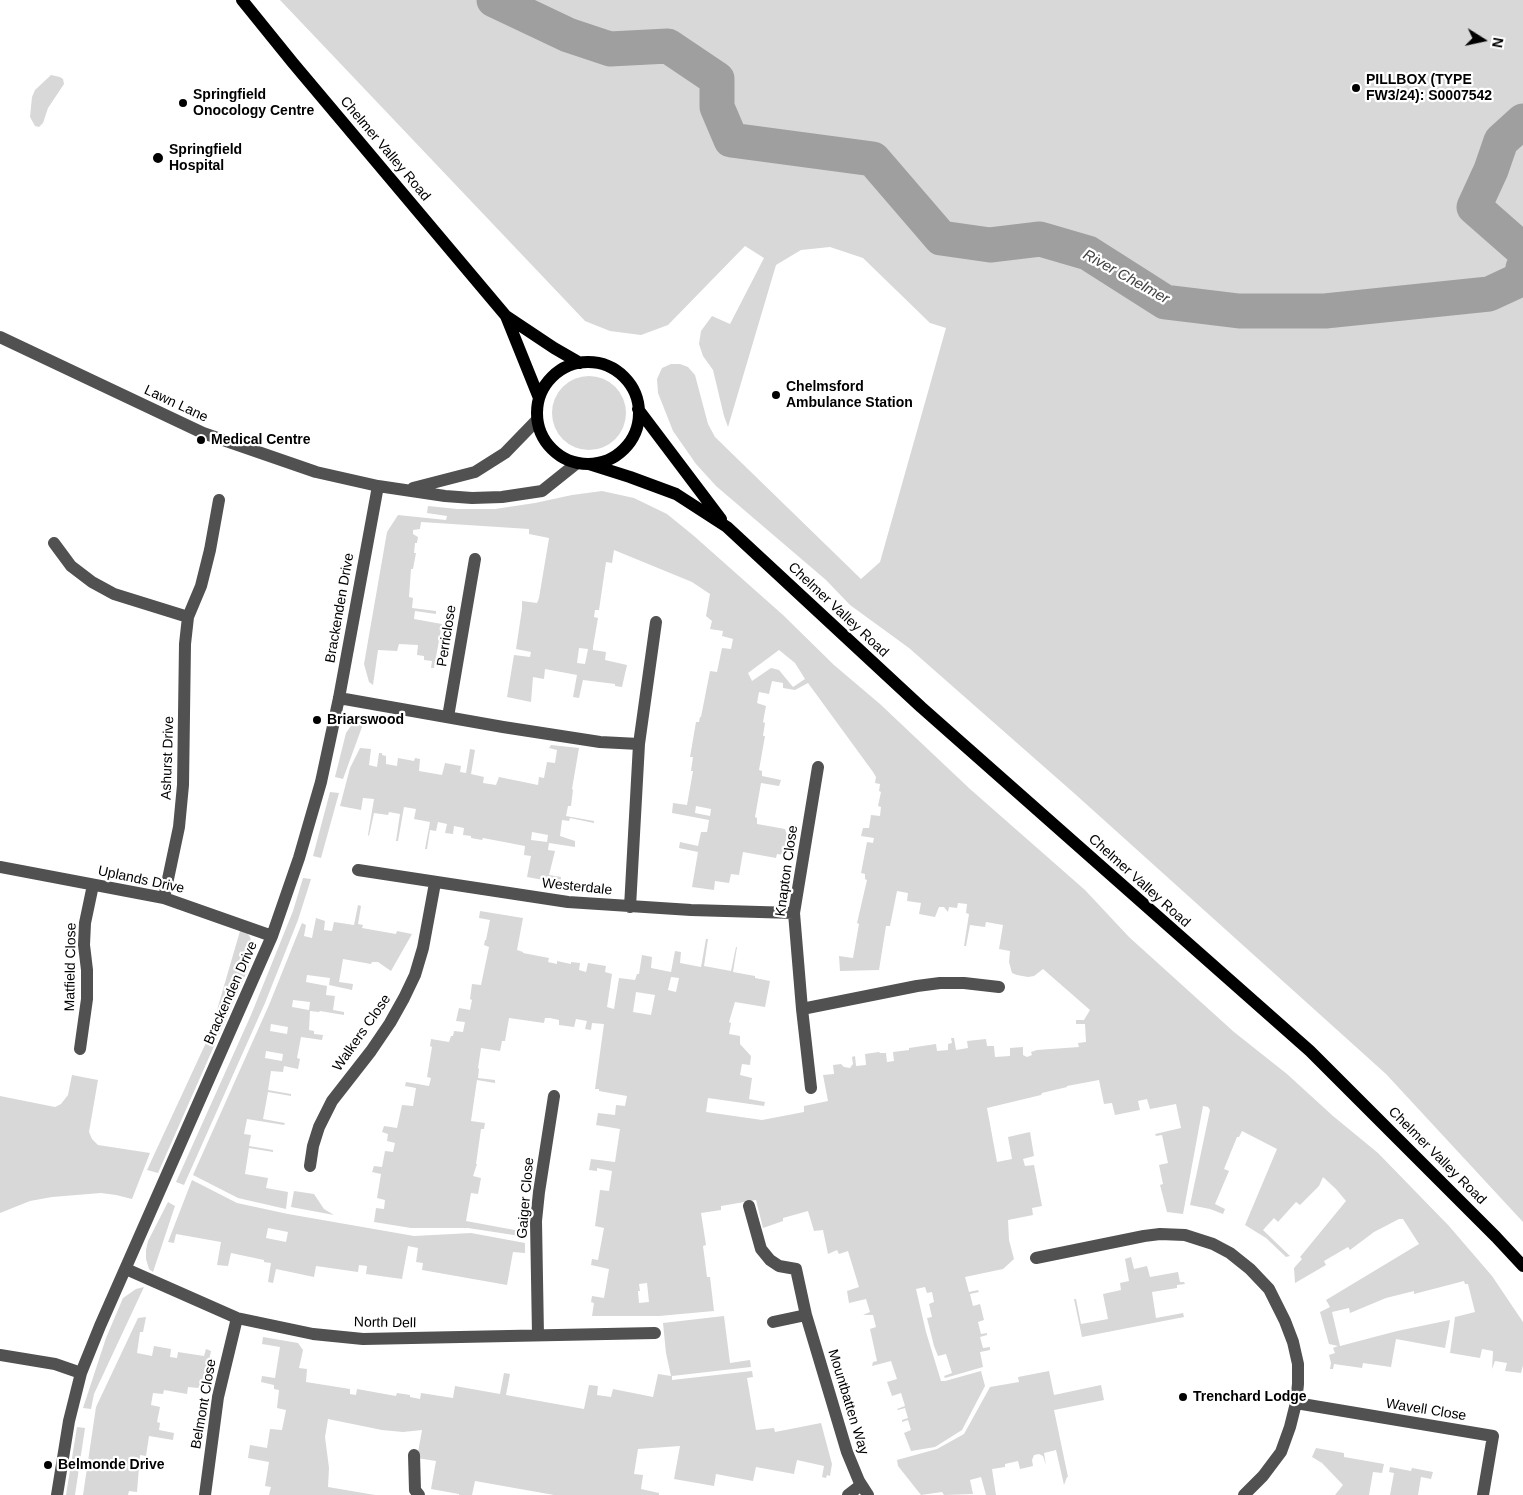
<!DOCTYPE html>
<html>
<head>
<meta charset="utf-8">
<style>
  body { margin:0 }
  #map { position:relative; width:1523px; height:1495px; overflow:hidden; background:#fff; font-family:Arial,sans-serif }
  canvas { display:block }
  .north { position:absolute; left:1458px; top:15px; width:50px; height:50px; -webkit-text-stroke:4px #fff; paint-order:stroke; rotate:100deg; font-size:14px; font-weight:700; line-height:20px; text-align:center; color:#000 }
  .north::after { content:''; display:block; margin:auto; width:18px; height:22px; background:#000; clip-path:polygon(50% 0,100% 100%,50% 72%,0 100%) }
</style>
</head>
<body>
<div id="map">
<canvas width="1523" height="1495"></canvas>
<div class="north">N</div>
</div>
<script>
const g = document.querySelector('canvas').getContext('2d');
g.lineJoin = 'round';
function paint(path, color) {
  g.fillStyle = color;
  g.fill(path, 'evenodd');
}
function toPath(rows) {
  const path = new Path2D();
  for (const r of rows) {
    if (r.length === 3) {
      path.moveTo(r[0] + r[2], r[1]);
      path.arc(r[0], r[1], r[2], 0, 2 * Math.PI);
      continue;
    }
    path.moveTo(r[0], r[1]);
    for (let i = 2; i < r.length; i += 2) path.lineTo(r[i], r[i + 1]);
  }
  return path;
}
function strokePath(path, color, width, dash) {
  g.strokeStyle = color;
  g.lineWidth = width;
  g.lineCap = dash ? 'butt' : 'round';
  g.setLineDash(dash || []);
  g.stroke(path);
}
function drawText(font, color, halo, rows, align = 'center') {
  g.font = font + ' Arial,sans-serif';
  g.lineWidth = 4.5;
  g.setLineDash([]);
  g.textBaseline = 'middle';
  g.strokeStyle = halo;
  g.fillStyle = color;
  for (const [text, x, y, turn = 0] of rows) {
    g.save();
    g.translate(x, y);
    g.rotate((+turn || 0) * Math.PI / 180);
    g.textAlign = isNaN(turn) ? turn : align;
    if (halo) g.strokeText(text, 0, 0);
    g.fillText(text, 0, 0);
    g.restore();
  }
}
const green = toPath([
  [280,0,1523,0,1523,1222,1386,1074,1075,794,909,648,850,605,826,580,716,486,696,464,673,431,658,393,657,379,662,368,671,364,680,364,688,367,695,375,708,424,715,437,861,579,880,562,946,328,930,323,863,258,830,247,801,250,776,265,728,427,724,416,713,370,703,356,699,344,701,331,712,316,730,324,764,258,745,246,668,325,641,335,610,331,585,321],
  [51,75,60,77,63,79,64,84,48,108,43,123,39,127,35,126,30,117,32,97,35,90],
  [589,413,37],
  [602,491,634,498,667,514,694,536,783,615,834,665,880,704,970,789,1085,890,1129,937,1234,1032,1287,1074,1333,1116,1378,1153,1449,1226,1492,1276,1523,1322,1523,1365,1521,1373,1505,1371,1507,1363,1495,1361,1492,1369,1493,1351,1482,1349,1480,1358,1450,1353,1455,1317,1475,1312,1468,1284,1465,1284,1464,1281,1414,1294,1414,1291,1386,1298,1350,1313,1349,1308,1332,1312,1340,1346,1397,1331,1450,1320,1445,1348,1396,1339,1391,1367,1363,1363,1362,1368,1334,1364,1333,1369,1330,1369,1331,1363,1329,1355,1335,1353,1333,1348,1338,1346,1329,1344,1320,1312,1330,1307,1326,1300,1419,1244,1403,1219,1399,1219,1374,1232,1350,1250,1348,1247,1324,1261,1326,1265,1295,1283,1294,1268,1302,1259,1300,1257,1346,1201,1336,1189,1323,1177,1319,1186,1300,1205,1296,1202,1278,1222,1274,1218,1263,1230,1290,1256,1286,1257,1266,1238,1245,1225,1277,1149,1242,1131,1239,1137,1237,1137,1224,1169,1229,1171,1215,1204,1225,1209,1223,1214,1210,1209,1190,1205,1210,1110,1208,1107,1203,1106,1183,1214,1167,1212,1160,1185,1163,1184,1159,1165,1168,1163,1162,1135,1156,1136,1155,1134,1181,1128,1176,1104,1150,1109,1147,1099,1138,1101,1140,1110,1115,1115,1112,1103,1104,1104,1099,1080,1067,1086,1067,1087,1042,1093,1041,1095,987,1108,997,1162,1012,1159,1008,1137,1030,1132,1034,1156,1023,1159,1025,1166,1034,1165,1042,1206,1032,1208,1033,1215,1008,1220,1009,1240,1014,1259,1003,1269,965,1277,969,1292,978,1290,979,1292,970,1294,973,1306,980,1304,984,1320,978,1322,981,1334,987,1333,987,1335,980,1337,983,1348,990,1347,990,1350,980,1352,983,1367,945,1378,944,1376,952,1373,946,1354,938,1356,934,1346,927,1318,932,1317,929,1304,934,1302,932,1292,927,1293,925,1287,916,1289,926,1332,941,1381,945,1381,981,1371,985,1386,962,1430,935,1447,911,1451,904,1433,911,1430,908,1420,902,1422,902,1420,908,1418,905,1408,898,1410,897,1409,905,1406,901,1393,892,1396,887,1382,897,1379,891,1361,872,1366,873,1362,877,1361,870,1329,876,1327,873,1315,863,1315,870,1312,866,1299,849,1303,847,1291,859,1287,848,1251,839,1254,837,1250,828,1254,823,1230,814,1231,808,1211,783,1218,783,1221,763,1228,756,1200,721,1206,721,1210,701,1213,706,1245,703,1246,707,1277,710,1277,714,1311,659,1316,592,1316,594,1303,591,1302,592,1296,604,1298,609,1269,591,1265,592,1259,598,1260,604,1228,595,1226,600,1190,609,1191,612,1171,597,1168,597,1171,589,1170,591,1159,615,1162,620,1129,596,1125,598,1113,615,1115,616,1105,625,1106,627,1096,599,1091,599,1089,595,1089,604,1024,592,1023,591,1030,585,1029,587,1021,576,1019,574,1027,559,1025,559,1020,550,1018,545,1018,544,1023,509,1018,505,1041,502,1041,500,1051,481,1048,478,1068,479,1069,478,1078,495,1080,495,1083,477,1080,471,1121,485,1123,484,1129,481,1129,476,1164,477,1164,473,1176,481,1178,478,1194,471,1193,466,1221,520,1231,520,1236,468,1228,411,1228,374,1222,376,1208,384,1209,385,1200,377,1198,381,1174,372,1172,374,1166,382,1167,385,1151,393,1152,395,1143,387,1141,388,1134,382,1132,384,1126,397,1128,402,1105,413,1106,416,1088,405,1086,406,1082,429,1086,431,1078,427,1077,432,1047,430,1046,431,1039,449,1042,451,1036,453,1036,454,1031,463,1032,465,1022,456,1021,459,1008,470,1010,472,1000,470,999,472,984,481,985,489,947,484,945,485,940,486,940,490,920,479,918,480,911,523,918,517,950,523,952,523,953,549,958,548,962,557,964,557,961,571,964,571,962,580,963,579,970,586,972,588,963,606,966,605,972,612,974,607,1007,614,1009,619,978,635,980,637,974,639,974,642,955,652,957,651,968,671,972,675,951,681,952,680,963,701,967,706,939,708,939,704,966,731,971,736,947,737,947,733,972,755,976,755,978,770,981,765,1007,735,1002,729,1022,731,1023,729,1034,740,1036,740,1044,751,1056,750,1065,742,1064,740,1075,752,1078,749,1099,765,1102,764,1106,708,1098,706,1112,762,1120,804,1112,804,1106,828,1101,823,1075,834,1074,833,1065,841,1064,844,1067,850,1068,853,1064,852,1057,855,1056,856,1066,866,1065,865,1054,879,1052,880,1053,886,1053,887,1062,894,1061,893,1052,909,1050,909,1048,936,1044,937,1051,948,1050,948,1044,952,1043,951,1038,954,1038,956,1050,968,1048,967,1041,986,1039,987,1046,994,1046,995,1057,1010,1056,1010,1048,1023,1047,1023,1055,1027,1057,1032,1055,1031,1052,1037,1050,1079,1047,1078,1043,1086,1042,1085,1024,1076,1024,1076,1020,1084,1020,1090,1010,1043,969,1034,976,1028,977,1017,975,1012,973,1009,962,1010,951,999,949,1003,925,986,922,985,927,970,925,966,946,964,946,969,914,966,913,967,904,958,903,957,908,949,907,948,912,944,907,939,907,935,917,919,914,921,903,907,901,908,893,897,891,890,926,886,926,879,970,840,971,839,956,853,958,859,924,857,923,867,880,865,879,865,874,861,873,867,842,873,843,874,838,861,836,863,828,869,828,871,815,880,816,881,807,878,806,881,792,879,791,880,784,875,783,876,777,873,772,808,683,795,690,783,688,783,683,772,681,769,694,759,692,757,703,766,706,763,722,765,723,763,736,765,736,759,770,762,771,762,776,781,780,779,786,761,783,755,817,757,818,757,824,785,829,787,835,784,855,777,854,776,858,743,852,739,875,731,874,729,883,715,881,714,890,692,887,698,852,679,848,680,842,698,846,701,832,707,832,709,820,672,813,673,803,687,805,693,771,691,771,693,757,690,757,696,722,699,722,700,717,701,717,710,671,717,672,722,648,731,649,733,639,722,636,723,631,710,629,712,621,706,616,710,594,692,582,614,550,612,563,606,562,599,610,595,610,594,617,598,618,593,647,593,650,606,652,605,660,627,665,622,687,615,686,615,684,583,680,579,698,573,697,577,675,545,669,544,679,533,677,531,702,507,697,514,655,530,657,531,652,516,649,522,609,522,601,537,603,539,598,549,538,529,534,529,529,421,522,420,529,413,530,413,534,418,537,417,543,415,543,414,553,416,553,413,569,411,569,409,597,413,598,412,608,436,611,436,614,415,611,414,619,442,624,434,668,431,668,432,661,424,660,424,656,417,655,418,645,399,644,397,651,378,650,373,685,369,682,364,664,387,532,398,515,446,520,447,516,427,513,428,506,457,509,495,509,535,503,572,495],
  [579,648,588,649,585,664,577,663],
  [779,650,795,663,805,679,793,687,779,670,771,668,752,681,748,673],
  [696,806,711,809,710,816,695,813],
  [671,977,679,978,676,992,668,990],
  [636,992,655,995,651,1015,633,1012],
  [647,1283,649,1302,639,1303,638,1291,640,1291,639,1284],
  [366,716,343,779,335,777,346,733,355,720],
  [551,745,579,748,572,789,573,790,571,806,568,806,566,816,594,821,594,823,570,818,569,821,562,820,560,836,575,841,575,847,549,843,548,850,555,851,549,875,561,877,560,883,527,877,531,856,524,855,525,846,483,838,482,840,471,838,471,836,463,835,464,828,454,826,453,834,445,833,447,824,438,822,436,831,430,830,427,849,425,849,430,822,414,819,416,809,404,807,398,841,396,841,400,814,389,812,388,815,374,813,369,836,368,835,374,799,363,798,361,810,340,806,350,768,360,748,371,749,369,765,377,767,379,753,382,753,382,755,386,756,386,764,397,766,398,758,414,761,415,758,420,759,419,771,442,775,445,763,461,766,460,772,466,773,470,749,475,750,471,774,484,777,483,783,496,785,499,777,538,785,539,777,544,778,547,762,555,763,557,750,549,748],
  [532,832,548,835,547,842,531,840],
  [330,792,339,793,321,858,313,856],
  [303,878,311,879,298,920,265,1003,184,1185,176,1182,251,1015,293,911],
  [358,905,361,906,358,924,363,925,362,928,396,934,397,931,412,934,391,971,378,962,372,962,371,964,343,959,339,982,353,984,352,990,329,985,330,978,307,975,306,982,327,986,326,995,335,996,333,1010,344,1012,344,1015,320,1011,319,1012,310,1011,309,1030,314,1031,314,1034,323,1035,322,1040,301,1037,297,1058,300,1059,298,1069,284,1066,283,1072,271,1071,268,1090,291,1094,291,1096,268,1092,263,1119,285,1123,284,1125,247,1119,244,1134,251,1135,249,1146,273,1150,273,1152,249,1148,245,1174,268,1178,266,1188,288,1192,286,1209,238,1198,193,1175,269,1005,302,923,306,925,304,936,312,938,316,918,325,921,324,930,332,931,334,922,354,925],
  [293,1000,310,1002,309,1010,292,1007],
  [271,1024,288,1027,287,1034,270,1031],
  [266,1051,283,1054,282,1061,265,1058],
  [240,931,246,931,250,937,253,947,252,960,158,1173,147,1170,210,1034],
  [72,1075,98,1080,89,1132,92,1139,98,1145,150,1153,132,1199,116,1195,101,1193,52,1197,30,1201,0,1213,0,1096,55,1107,61,1104,68,1095],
  [192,1180,237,1203,288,1214,414,1236,471,1233,525,1243,525,1253,513,1252,507,1285,422,1270,423,1263,416,1262,418,1248,408,1246,402,1279,366,1274,367,1266,359,1265,358,1272,316,1266,314,1277,276,1269,273,1283,268,1282,271,1263,264,1262,264,1260,231,1253,228,1266,217,1265,221,1242,176,1234,174,1243,168,1242],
  [268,1228,288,1232,286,1242,266,1238],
  [294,1191,314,1194,324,1209,334,1215,291,1207],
  [168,1202,175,1206,153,1272,149,1269,146,1259,146,1250,148,1241],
  [1131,1257,1134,1269,1147,1266,1150,1277,1178,1272,1180,1282,1184,1282,1185,1284,1177,1285,1177,1288,1152,1292,1156,1318,1183,1313,1184,1317,1082,1337,1074,1299,1076,1299,1081,1324,1108,1319,1103,1294,1121,1290,1120,1283,1129,1281,1125,1259],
  [144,1287,94,1394,91,1409,83,1408,106,1338,123,1298,136,1289],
  [724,1316,730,1363,750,1360,751,1367,672,1376,672,1380,752,1371,753,1377,747,1378,756,1430,774,1428,775,1432,821,1423,832,1464,830,1476,827,1475,826,1478,822,1477,824,1466,797,1460,794,1474,756,1467,753,1481,716,1474,714,1486,674,1479,680,1446,638,1449,634,1474,643,1475,641,1489,659,1493,659,1495,554,1495,475,1481,472,1495,459,1495,459,1494,431,1489,436,1461,417,1458,422,1430,403,1432,382,1430,328,1419,325,1437,329,1468,328,1487,375,1495,269,1495,271,1487,265,1486,269,1462,248,1458,250,1445,267,1448,270,1429,282,1430,286,1410,277,1408,279,1390,274,1389,274,1385,261,1382,262,1376,275,1378,280,1347,262,1344,263,1337,298,1343,303,1350,299,1368,307,1369,306,1382,350,1389,350,1394,356,1395,357,1389,396,1396,397,1393,410,1395,410,1397,420,1399,421,1393,453,1398,455,1386,500,1394,504,1373,510,1374,506,1395,584,1409,589,1385,598,1386,597,1395,611,1397,613,1389,653,1397,658,1374,671,1376,666,1353,663,1323],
  [146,1317,143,1332,140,1332,137,1353,152,1356,154,1346,171,1349,170,1357,177,1358,178,1352,204,1356,206,1349,211,1351,204,1385,199,1388,188,1387,187,1394,164,1390,163,1394,153,1393,151,1405,160,1407,157,1422,160,1423,159,1430,174,1433,173,1440,149,1436,146,1456,140,1455,137,1492,129,1491,128,1495,83,1495,96,1407,138,1318],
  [1049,1371,1054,1395,1101,1385,1104,1400,1054,1410,1068,1477,1067,1477,1064,1485,1056,1450,1044,1453,1046,1465,1043,1456,1039,1454,1034,1455,1032,1460,1033,1466,1020,1469,1018,1461,1005,1464,1005,1467,992,1469,996,1495,986,1495,981,1477,970,1480,973,1494,944,1495,942,1492,921,1495,898,1466,897,1460,937,1449,964,1434,990,1387,1019,1382,1018,1377],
  [77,1427,85,1428,75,1495,66,1495],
  [1316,1448,1344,1453,1344,1457,1384,1464,1382,1473,1373,1472,1369,1495,1335,1495,1343,1485,1322,1463,1312,1457],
  [1390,1467,1411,1471,1412,1468,1433,1472,1431,1479,1421,1477,1418,1495,1390,1495,1394,1473,1389,1472]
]);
const river = toPath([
  [494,0,568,35,610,49,668,46,717,79,717,107,731,140,873,159,941,238,990,245,1040,239,1088,253,1165,302,1239,311,1325,311,1489,294,1521,279,1523,268],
  [1523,121,1501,141,1491,170,1474,207,1523,250]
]);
const minor = toPath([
  [0,337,203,433,316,472,378,486,445,496,472,498,502,497,542,491,577,463],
  [413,488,475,472,505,453,537,420],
  [54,543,71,566,92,582,114,594,188,617],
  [339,698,503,727,600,742,639,744],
  [448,717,475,559],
  [0,867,164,898,272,936],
  [358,870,568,902,691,910,794,913],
  [164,898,179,827,183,785,185,644,188,617,201,586,210,550,219,500],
  [630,907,639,744,656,622],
  [802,1009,917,986,940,983,964,983,999,987],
  [80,1049,87,999,87,970,84,945,85,923,93,885],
  [811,1088,802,1009,794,913,818,767],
  [310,1166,313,1146,319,1127,332,1101,371,1051,390,1023,404,998,415,975,423,948,435,883],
  [749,1206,761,1249,770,1260,779,1266,796,1269,806,1315,847,1452,859,1481,868,1495],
  [1036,1258,1144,1236,1160,1234,1185,1235,1213,1244,1230,1253,1250,1269,1269,1289,1285,1321,1293,1342,1298,1364,1298,1384,1296,1403,1290,1427,1281,1452,1263,1476,1244,1495],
  [126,1269,237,1318,313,1334,363,1339,655,1333],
  [773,1322,806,1315],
  [538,1335,536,1221,539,1192,554,1096],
  [0,1355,55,1364,81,1373],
  [1296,1403,1493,1436,1483,1495],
  [414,1455,415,1490,419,1495],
  [57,1495,69,1421,81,1373,100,1326,272,936,299,858,321,782,339,698,378,486],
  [205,1495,218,1397,237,1318],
  [848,1495,861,1485]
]);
const major = toPath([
  [242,0,293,63,506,316,554,348,580,363],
  [506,316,539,398],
  [588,413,51],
  [638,409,721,519],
  [589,464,630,477,676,494,727,527,921,707,1310,1051,1496,1237,1523,1266]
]);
const markers = [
  [1356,88,5,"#000"],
  [183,103,5,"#000"],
  [158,158,6,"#000"],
  [776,395,5,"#000"],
  [201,440,5,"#000"],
  [317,720,5,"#000"],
  [1183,1397,5,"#000"],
  [48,1465,5,"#000"]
];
const poiNames = [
  ["PILLBOX (TYPE",1366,80],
  ["FW3/24): S0007542",1366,96],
  ["Springfield",193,95],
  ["Onocology Centre",193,111],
  ["Springfield",169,150],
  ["Hospital",169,166],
  ["Chelmsford",786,387],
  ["Ambulance Station",786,403],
  ["Medical Centre",211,440],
  ["Briarswood",327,720],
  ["Trenchard Lodge",1193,1397],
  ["Belmonde Drive",58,1465]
];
const streetNames = [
  ["Chelmer Valley Road",385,149,50],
  ["Lawn Lane",176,404,25],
  ["Brackenden Drive",340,608,-80],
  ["Chelmer Valley Road",838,610,43],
  ["Perriclose",447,636,-81],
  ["Ashurst Drive",168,758,-88],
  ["Knapton Close",787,871,-82],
  ["Uplands Drive",141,880,12],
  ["Chelmer Valley Road",1139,881,42],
  ["Westerdale",577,887,6],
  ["Matfield Close",71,967,-89],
  ["Brackenden Drive",231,993,-66],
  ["Walkers Close",362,1033,-55],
  ["Chelmer Valley Road",1437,1156,45],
  ["Gaiger Close",526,1198,-85],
  ["North Dell",385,1323,1],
  ["Mountbatten Way",848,1402,73],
  ["Belmont Close",204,1404,-80],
  ["Wavell Close",1426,1410,9]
];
const waterNames = [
  ["River Chelmer",1126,277,29]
];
paint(green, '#d8d8d8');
strokePath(river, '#9f9f9f', 35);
strokePath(minor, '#515151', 12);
strokePath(major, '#000', 12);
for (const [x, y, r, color] of markers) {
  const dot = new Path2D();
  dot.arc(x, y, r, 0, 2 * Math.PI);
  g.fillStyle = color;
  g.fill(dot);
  strokePath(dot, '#fff', 2);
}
drawText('bold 14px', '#000', '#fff', poiNames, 'left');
drawText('14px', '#000', '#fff', streetNames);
drawText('italic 15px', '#404040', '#fff', waterNames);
</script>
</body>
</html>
